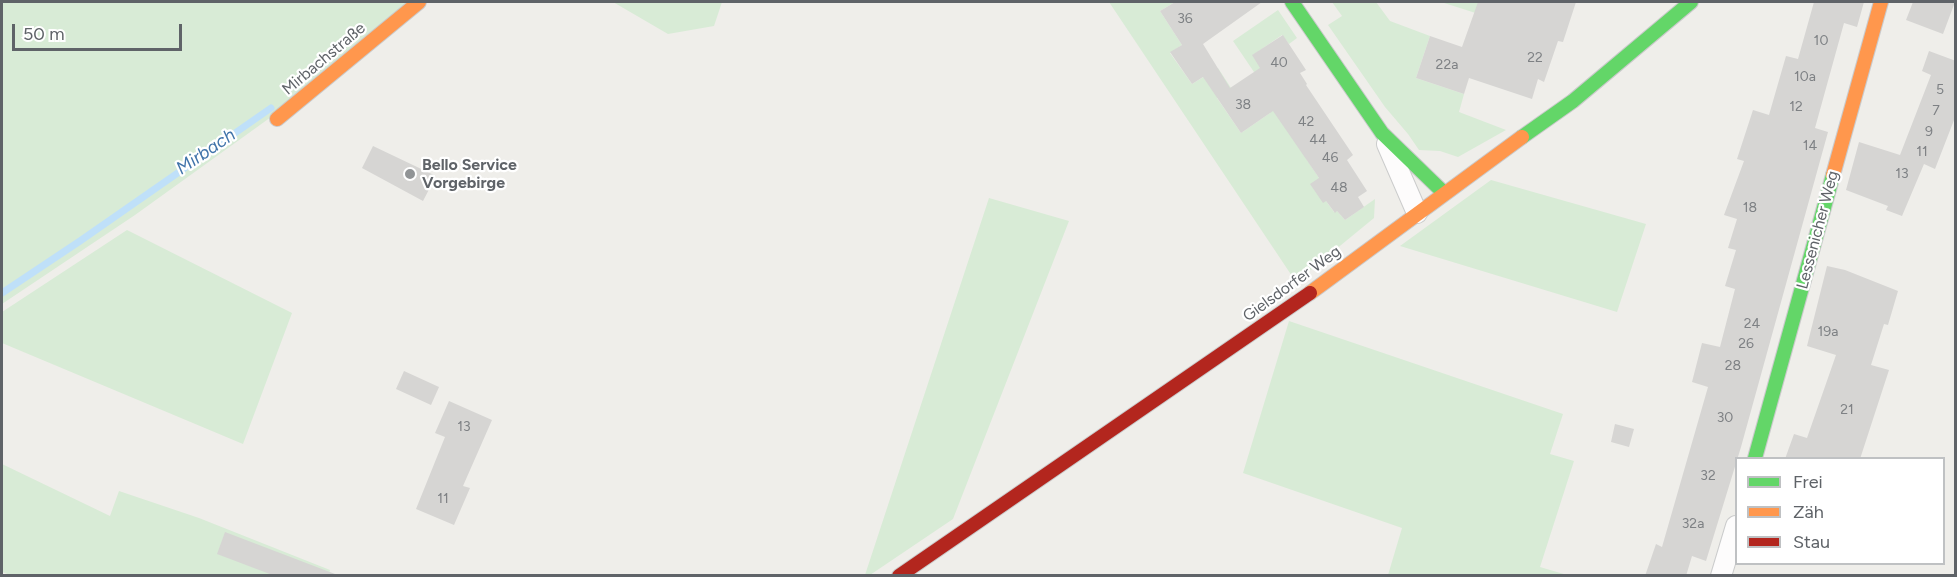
<!DOCTYPE html>
<html>
<head>
<meta charset="utf-8">
<style>
  body { margin:0 }
  #map { position:relative; width:1957px; height:577px; overflow:hidden; background:#efeeea; font-family:Figtree,sans-serif }
  canvas { display:block }
  .frame { position:absolute; inset:0; border:3px solid #5f6368; pointer-events:none }
  .legend { position:absolute; left:1735px; top:457px; width:210px; height:108px; box-sizing:border-box; background:#fff; border:2px solid #bfc1c3; margin:0; padding:8px 10px; list-style:none; font-size:18px; color:#5f6368 }
  .legend li { display:flex; align-items:center; gap:12px; height:30px }
  .legend b { width:30px; border:2px solid #bfc1c3 }
  .scale { position:absolute; left:12px; top:24px; width:170px; height:27px; box-sizing:border-box; border:3px solid #5f6368; border-top:0; padding-left:8px; font-size:18px; line-height:21px; white-space:nowrap; color:#5f6368; -webkit-text-stroke:4px #fff; paint-order:stroke }
</style>
</head>
<body>
<div id="map">
<canvas width="1957" height="577"></canvas>
<div class="frame"></div>
<ul class="legend">
<li><b style="height:8px;background:#63d668"></b>Frei</li>
<li><b style="height:8px;background:#ff974d"></b>Zäh</li>
<li><b style="height:8px;background:#b3261e"></b>Stau</li>
</ul>
<div class="scale">50 m</div>
</div>
<script>
const g = document.querySelector('canvas').getContext('2d');
g.lineJoin = 'round';
function paint(path, color) {
  g.fillStyle = color;
  g.fill(path, 'evenodd');
}
function toPath(rows) {
  const path = new Path2D();
  for (const r of rows) {
    path.moveTo(r[0], r[1]);
    for (let i = 2; i < r.length; i += 2) path.lineTo(r[i], r[i + 1]);
  }
  return path;
}
function strokePath(path, color, width, dash) {
  g.strokeStyle = color;
  g.lineWidth = width;
  g.lineCap = dash ? 'butt' : 'round';
  g.setLineDash(dash || []);
  g.stroke(path);
}
function drawText(font, color, halo, rows, align = 'center') {
  g.font = font + ' Figtree,sans-serif';
  g.lineWidth = 4.5;
  g.setLineDash([]);
  g.textBaseline = 'middle';
  g.strokeStyle = halo;
  g.fillStyle = color;
  for (const [text, x, y, turn = 0] of rows) {
    g.save();
    g.translate(x, y);
    g.rotate((+turn || 0) * Math.PI / 180);
    g.textAlign = isNaN(turn) ? turn : align;
    if (halo) g.strokeText(text, 0, 0);
    g.fillText(text, 0, 0);
    g.restore();
  }
}
const green = toPath([
  [2,2,412,2,278,112,135,215,2,304],
  [613,2,722,2,714,26,668,34],
  [1109,2,1175,2,1160,11,1182,45,1170,53,1192,84,1218,68,1231,88,1217,98,1241,133,1270,113,1254,72,1233,41,1278,10,1297,38,1289,44,1282,35,1253,55,1275,90,1307,160,1319,178,1326,201,1334,212,1337,211,1345,220,1375,199,1374,218,1296,282],
  [1332,2,1376,2,1390,21,1430,36,1416,78,1464,94,1459,112,1506,130,1458,157,1440,151,1419,150,1408,134,1385,107,1328,25,1342,16],
  [1441,2,1490,2,1485,16],
  [1491,180,1646,224,1617,312,1400,246],
  [989,198,1069,221,953,519,870,575,865,575],
  [127,230,292,313,243,444,2,343,2,312],
  [1289,321,1563,414,1550,454,1574,461,1540,567,1567,575,1388,575,1402,528,1243,473],
  [2,464,110,516,119,491,199,518,330,570,329,575,10,575,2,572]
]);
const stream = toPath([
  [2,293,80,241,271,108]
]);
const building = toPath([
  [1175,2,1262,2,1203,44,1230,88,1260,68,1252,55,1283,35,1306,70,1300,73,1307,84,1306,85,1353,155,1347,160,1367,191,1358,197,1364,207,1345,220,1337,211,1335,213,1326,201,1323,203,1310,184,1319,178,1273,111,1241,133,1203,77,1192,84,1170,52,1182,45,1160,11],
  [1478,2,1576,2,1563,42,1558,41,1544,82,1538,79,1532,99,1469,78,1464,94,1416,78,1430,36,1462,47],
  [1814,2,1864,2,1857,27,1844,23,1815,128,1828,132,1741,447,1706,561,1692,556,1686,576,1645,576,1656,544,1662,547,1708,387,1692,382,1702,343,1720,347,1735,289,1725,286,1736,250,1728,248,1737,219,1724,215,1744,161,1737,159,1753,110,1769,115,1786,56,1798,59],
  [1913,2,1955,2,1943,34,1906,20],
  [1929,51,1956,61,1956,115,1935,169,1924,164,1902,216,1886,210,1888,206,1846,190,1859,142,1900,155,1931,75,1922,71],
  [373,146,436,176,423,201,362,168],
  [1827,266,1845,270,1898,291,1888,325,1884,324,1871,365,1889,370,1860,459,1785,459,1794,434,1807,438,1836,355,1807,346],
  [404,371,439,387,431,405,396,389],
  [449,401,492,420,463,486,470,488,454,525,416,509,445,437,435,433],
  [1615,424,1634,429,1629,447,1611,442],
  [225,532,335,574,334,576,275,576,217,554]
]);
const street = toPath([
  [1387,144,1417,213],
  [1721,576,1736,526]
]);
const fast = toPath([
  [1292,2,1382,133,1444,193],
  [1522,137,1573,101,1691,2],
  [1755,458,1833,175]
]);
const slow = toPath([
  [277,119,419,2],
  [1833,175,1881,2],
  [1310,293,1522,137]
]);
const jam = toPath([
  [899,576,1310,293]
]);
const markers = [
  [410,174,6,"#919496"]
];
const numberNames = [
  ["36",1185,19],
  ["10",1821,41],
  ["22",1535,58],
  ["40",1279,63],
  ["22a",1447,65],
  ["10a",1805,77],
  ["5",1940,90],
  ["38",1243,105],
  ["12",1796,107],
  ["7",1936,111],
  ["42",1306,122],
  ["9",1929,132],
  ["44",1318,140],
  ["14",1810,146],
  ["11",1922,152],
  ["46",1330,158],
  ["13",1902,174],
  ["48",1339,188],
  ["18",1750,208],
  ["24",1752,324],
  ["19a",1828,332],
  ["26",1746,344],
  ["28",1733,366],
  ["21",1847,410],
  ["30",1725,418],
  ["13",464,427],
  ["32",1708,476],
  ["11",443,499],
  ["32a",1693,524]
];
const streetNames = [
  ["Mirbachstraße",324,59,-40],
  ["Lessenicher Weg",1818,230,-75],
  ["Gielsdorfer Weg",1292,284,-36]
];
const poiNames = [
  ["Bello Service",422,165],
  ["Vorgebirge",422,183]
];
const waterNames = [
  ["Mirbach",206,152,-34]
];
paint(green, '#d8ebd6');
strokePath(stream, '#bfe0f9', 7);
paint(building, '#d6d5d3');
strokePath(street, '#cbcccc', 22);
strokePath(fast, '#cacacb', 16);
strokePath(slow, '#cacacb', 16);
strokePath(jam, '#cacacb', 16);
strokePath(street, '#fdfcfc', 20);
strokePath(fast, '#63d668', 14);
strokePath(slow, '#ff974d', 14);
strokePath(jam, '#b3261e', 14);
for (const [x, y, r, color] of markers) {
  const dot = new Path2D();
  dot.arc(x, y, r, 0, 2 * Math.PI);
  g.fillStyle = color;
  g.fill(dot);
  strokePath(dot, '#fff', 2);
}
drawText('14px', '#7e8184', null, numberNames);
drawText('16px', '#5f6368', '#fff', streetNames);
drawText('bold 16px', '#5f6368', '#fff', poiNames, 'left');
drawText('italic 18px', '#4174aa', '#fff', waterNames);
</script>
</body>
</html>
